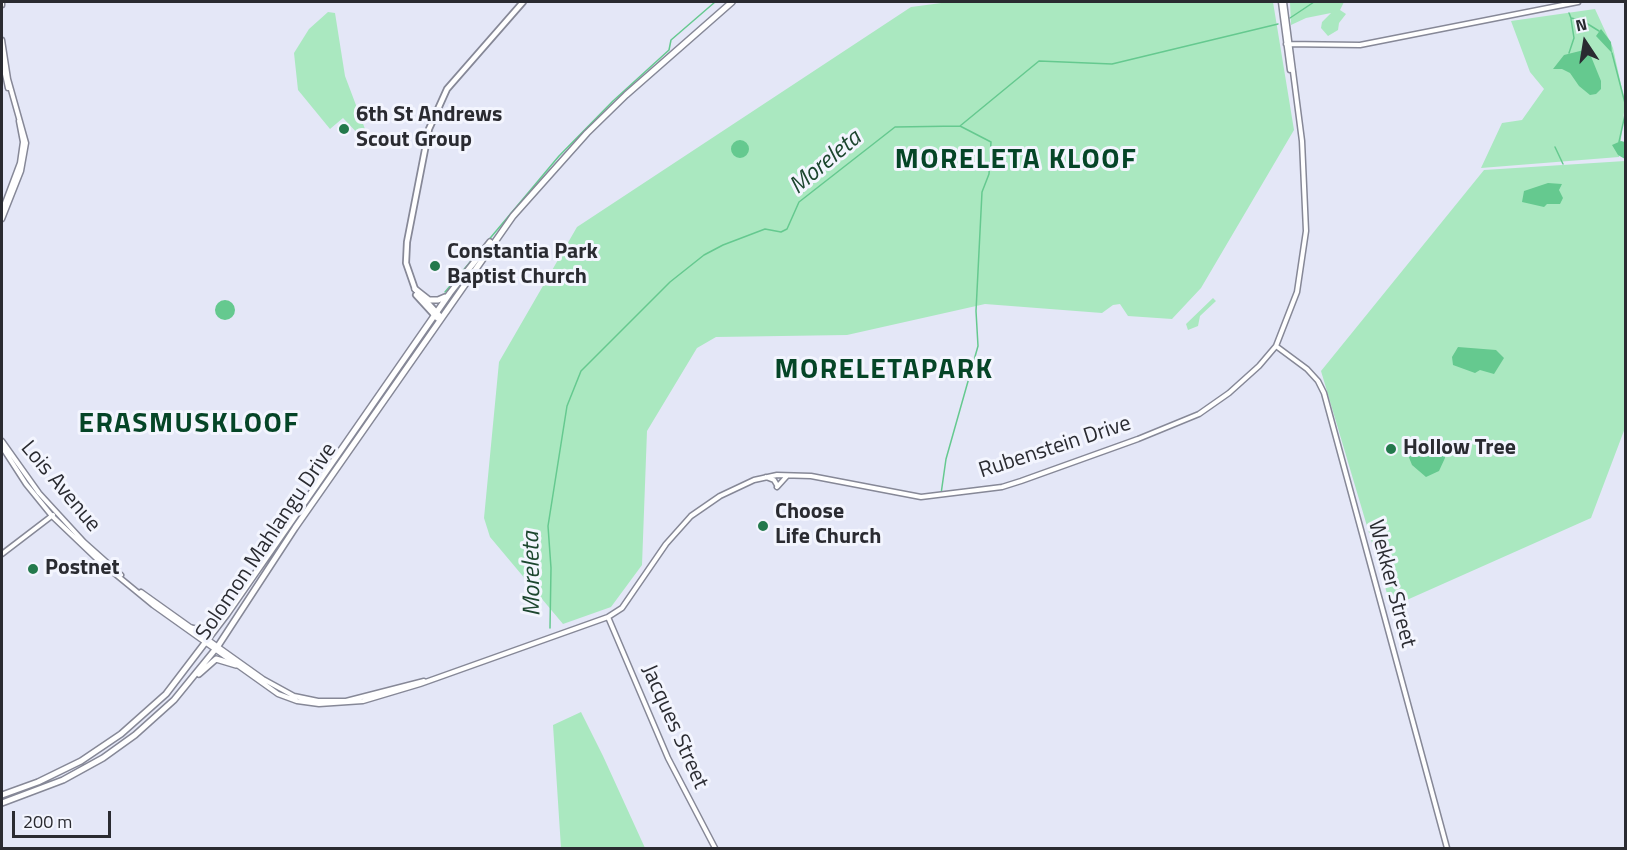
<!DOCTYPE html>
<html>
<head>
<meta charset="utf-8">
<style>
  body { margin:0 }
  #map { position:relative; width:1627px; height:850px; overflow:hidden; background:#e4e7f7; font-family:"Titillium Web",sans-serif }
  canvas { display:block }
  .frame { position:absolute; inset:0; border:3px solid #2a2b31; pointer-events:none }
  .north { position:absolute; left:1555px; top:12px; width:60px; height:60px; -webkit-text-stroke:4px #f3f5fe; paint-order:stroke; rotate:348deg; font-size:16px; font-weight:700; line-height:24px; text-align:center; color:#2a2b31 }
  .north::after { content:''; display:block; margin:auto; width:21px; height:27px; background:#2a2b31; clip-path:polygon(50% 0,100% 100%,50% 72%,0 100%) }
  .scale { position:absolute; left:12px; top:811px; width:99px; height:27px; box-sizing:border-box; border:3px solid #2a2b31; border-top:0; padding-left:8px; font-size:18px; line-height:21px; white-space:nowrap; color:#2a2b31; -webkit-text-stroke:4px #f3f5fe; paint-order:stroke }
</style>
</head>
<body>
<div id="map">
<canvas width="1627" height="850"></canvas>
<div class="frame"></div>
<div class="north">N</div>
<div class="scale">200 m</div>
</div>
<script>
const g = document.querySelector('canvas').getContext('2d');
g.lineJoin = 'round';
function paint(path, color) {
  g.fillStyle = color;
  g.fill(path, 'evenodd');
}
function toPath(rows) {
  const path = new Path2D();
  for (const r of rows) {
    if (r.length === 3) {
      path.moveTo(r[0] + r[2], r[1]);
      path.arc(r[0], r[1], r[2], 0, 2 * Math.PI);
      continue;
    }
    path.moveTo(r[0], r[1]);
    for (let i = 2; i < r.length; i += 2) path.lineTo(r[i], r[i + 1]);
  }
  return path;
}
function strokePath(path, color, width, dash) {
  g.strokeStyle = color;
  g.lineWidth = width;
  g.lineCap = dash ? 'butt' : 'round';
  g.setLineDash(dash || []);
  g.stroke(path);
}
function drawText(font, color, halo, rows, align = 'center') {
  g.font = font + ' "Titillium Web",sans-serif';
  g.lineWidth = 6;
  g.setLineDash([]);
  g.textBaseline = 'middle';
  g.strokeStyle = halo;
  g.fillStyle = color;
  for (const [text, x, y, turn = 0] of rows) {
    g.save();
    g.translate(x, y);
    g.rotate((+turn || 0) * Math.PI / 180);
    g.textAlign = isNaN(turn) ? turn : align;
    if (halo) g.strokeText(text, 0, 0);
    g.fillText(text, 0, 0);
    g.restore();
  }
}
const green = toPath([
  [949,2,1273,2,1294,130,1201,288,1172,319,1128,316,1120,304,1113,305,1102,313,985,304,847,335,716,337,697,348,647,431,642,565,611,607,563,624,490,537,484,518,499,362,577,227,911,7],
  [1290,2,1344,2,1340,10,1346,14,1339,23,1338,30,1328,36,1321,28,1322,22,1331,13,1306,18,1291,25],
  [1595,9,1613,48,1625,103,1619,157,1481,168,1502,123,1522,120,1544,89,1530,72,1511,21],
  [328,12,335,13,345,76,365,129,361,137,343,118,330,129,298,90,294,53,309,29],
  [1625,161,1625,428,1591,518,1391,607,1321,371,1484,170],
  [1213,298,1216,301,1200,316,1198,326,1188,330,1186,324],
  [581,712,603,756,645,848,561,848,553,725]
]);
const water = toPath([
  [1601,29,1611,42,1612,53,1596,36],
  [1588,49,1601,81,1601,89,1596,94,1590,95,1579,86,1570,73,1562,69,1553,69,1564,55],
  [740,149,9],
  [1621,141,1625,142,1625,159,1618,155,1612,145],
  [1548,183,1562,184,1559,190,1563,198,1560,204,1547,204,1544,207,1522,202,1524,191],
  [225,310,10],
  [1458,347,1496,350,1504,358,1494,374,1480,370,1475,373,1453,365,1452,357],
  [1411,439,1442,448,1445,451,1445,458,1439,471,1426,477,1412,465,1406,450]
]);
const stream = toPath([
  [1569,13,1571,18,1583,21,1599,31],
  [1290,18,1314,2],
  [1569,53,1574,38,1571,19],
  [1612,53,1626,107],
  [1619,142,1626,110],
  [1555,147,1563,164],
  [445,292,559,156,613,101,669,50,671,40,715,2],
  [941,494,946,459,978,346,976,311,982,192,989,174,991,142,960,126],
  [550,628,551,568,548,526,567,406,581,371,670,282,704,255,723,245,765,229,781,232,787,229,799,202,895,127,960,126,1039,61,1112,64,1278,24]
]);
const tertiary = toPath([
  [1281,2,1290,70],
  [2,5,2,2],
  [2,40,8,79,26,143,21,171,2,219],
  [1286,44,1360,45,1578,2],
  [2,60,8,88],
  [2,211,20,163,23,142,19,121],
  [1276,346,1307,369,1318,381,1324,393,1447,848],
  [2,441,39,493,84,542,121,575],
  [2,447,26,484,52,516,97,559,153,605,278,694,297,701,319,704,363,701,420,684,608,617,622,608,666,544,691,516,720,496,754,480,777,475,811,476,921,497,1002,487,1021,481,1138,439,1199,414,1229,393,1259,366,1276,346,1297,292,1306,231,1302,141,1284,2],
  [766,477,774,480,777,485],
  [777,487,787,476],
  [2,554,53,515],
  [141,592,263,679,294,696,318,701,346,701,424,681],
  [608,617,668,758,715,848]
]);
const secondary = toPath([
  [416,295,437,318],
  [440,316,415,289,406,263,407,242,429,129,447,89,523,2]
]);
const primary = toPath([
  [415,289,429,300,438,300,445,297],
  [191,628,205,631,217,625],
  [199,674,216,659,236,665],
  [2,795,38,782,81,761,121,734,166,694,227,614,450,293,490,242],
  [2,803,63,780,103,758,135,735,174,700,218,646,295,528,513,216,587,133,626,95,732,2]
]);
const markers = [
  [344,129,6,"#23794c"],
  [435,266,6,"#23794c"],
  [1391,449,6,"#23794c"],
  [763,526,6,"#23794c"],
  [33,569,6,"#23794c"]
];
const poiNames = [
  ["6th St Andrews",356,116],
  ["Scout Group",356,141],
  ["Constantia Park",447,253],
  ["Baptist Church",447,278],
  ["Hollow Tree",1403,449],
  ["Choose",775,513],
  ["Life Church",775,538],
  ["Postnet",45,569]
];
const streetNames = [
  ["Rubenstein Drive",1055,448,-18],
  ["Lois Avenue",60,487,50],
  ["Solomon Mahlangu Drive",267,542,-56],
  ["Wekker Street",1391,584,75],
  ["Jacques Street",674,727,66]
];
const waterNames = [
  ["Moreleta",826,163,-40],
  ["Moreleta",533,574,-91]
];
const districtNames = [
  ["MORELETA KLOOF",1016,161],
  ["MORELETAPARK",884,371],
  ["ERASMUSKLOOF",189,425]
];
paint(green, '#aae8c0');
paint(water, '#65c98f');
strokePath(stream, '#65c98f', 1.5);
strokePath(tertiary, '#868897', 7);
strokePath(secondary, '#868897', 8);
strokePath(primary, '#868897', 8);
strokePath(tertiary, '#fff', 4);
strokePath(secondary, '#fff', 4.5);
strokePath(primary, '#fff', 5);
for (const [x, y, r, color] of markers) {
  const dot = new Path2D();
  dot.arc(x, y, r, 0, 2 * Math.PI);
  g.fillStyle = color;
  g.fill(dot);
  strokePath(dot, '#f3f5fe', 2);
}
drawText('bold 22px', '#2a2b31', '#f3f5fe', poiNames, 'left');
drawText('22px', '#2a2b31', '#f3f5fe', streetNames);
drawText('italic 24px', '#1c462e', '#f3f5fe', waterNames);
g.letterSpacing = '1.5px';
drawText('bold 28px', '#054527', '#f3f5fe', districtNames);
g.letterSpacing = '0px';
</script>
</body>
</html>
